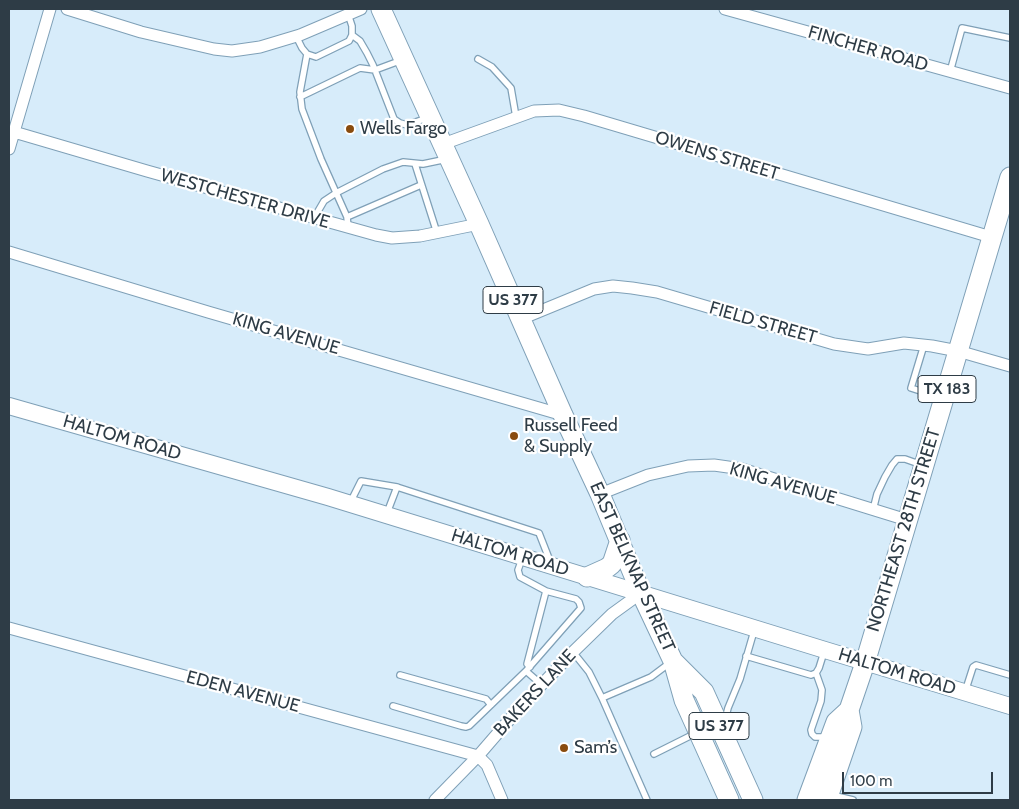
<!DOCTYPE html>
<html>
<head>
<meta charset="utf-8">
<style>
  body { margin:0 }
  #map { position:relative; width:1019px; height:809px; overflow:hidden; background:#d7ecfa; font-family:Cabin,sans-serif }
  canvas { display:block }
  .frame { position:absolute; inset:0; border:10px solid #2e3c46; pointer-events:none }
  .scale { position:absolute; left:842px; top:772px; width:151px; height:22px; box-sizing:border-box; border:2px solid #2e3c46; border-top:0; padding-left:6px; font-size:15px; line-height:18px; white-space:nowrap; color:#2e3c46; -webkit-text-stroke:4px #fff; paint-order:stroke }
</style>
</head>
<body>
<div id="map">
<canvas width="1019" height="809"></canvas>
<div class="frame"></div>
<div class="scale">100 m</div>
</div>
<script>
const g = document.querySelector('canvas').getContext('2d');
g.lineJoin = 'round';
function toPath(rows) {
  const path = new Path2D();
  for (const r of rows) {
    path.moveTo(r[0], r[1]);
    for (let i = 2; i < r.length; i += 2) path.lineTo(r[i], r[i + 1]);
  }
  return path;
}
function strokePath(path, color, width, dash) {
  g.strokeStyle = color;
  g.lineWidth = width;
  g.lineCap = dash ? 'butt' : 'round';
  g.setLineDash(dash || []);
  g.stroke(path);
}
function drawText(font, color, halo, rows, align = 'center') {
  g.font = font + ' Cabin,sans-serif';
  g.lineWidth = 4.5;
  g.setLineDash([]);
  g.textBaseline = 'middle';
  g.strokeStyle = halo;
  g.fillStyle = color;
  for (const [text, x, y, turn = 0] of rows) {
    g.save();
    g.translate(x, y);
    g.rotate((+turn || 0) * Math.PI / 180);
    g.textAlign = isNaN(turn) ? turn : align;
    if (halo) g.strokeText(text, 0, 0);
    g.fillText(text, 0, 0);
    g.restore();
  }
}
const service = toPath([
  [352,35,360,41,367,53,373,65,394,119,400,123,407,125,427,118],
  [296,36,302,48,307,54,316,57,349,41,352,35,352,26,348,14],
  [307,54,300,92,302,109,321,159,347,217,348,227],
  [478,59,492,67,511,88,516,117],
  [950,72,962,28,1010,38],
  [300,97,360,68,375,70,402,60],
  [415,164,437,233],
  [347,217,421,185],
  [315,218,317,213,324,201,336,193,383,169,403,162,423,164,447,159],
  [924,345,911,388,942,398],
  [350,503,361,481,397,487],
  [873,510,877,494,885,477,892,465,897,459,905,459,922,465],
  [387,513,397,487,539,533,550,561],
  [522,559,518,570,520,577,546,591,527,664,530,667],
  [573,652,589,672,602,698],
  [746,656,811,675,816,673,819,668,824,652],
  [526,671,542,685],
  [816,673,822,690,821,701,811,730,812,734,815,737,827,737],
  [400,675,486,699,491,705],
  [965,692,973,667,976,665,1010,675],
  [393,706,461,726,466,727,469,726,526,671,581,608,579,602,576,599,546,591],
  [724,724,728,708,740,679,754,631],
  [654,754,696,733],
  [836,796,853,800],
  [647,800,602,698,651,677,671,662]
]);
const minor = toPath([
  [67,9,141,32,214,49,232,51,260,47,300,35,361,9],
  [725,9,1010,88],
  [14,132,147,171,376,235,392,238,420,236,479,224],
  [443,144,534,111,559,110,584,116,991,237],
  [9,149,50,9],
  [9,252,208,312,563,415],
  [521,319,594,289,613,286,632,288,657,292,834,344,868,349,904,343,932,346,958,351,1010,366],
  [600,494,648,475,688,466,714,465,742,469,907,520],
  [9,628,478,756,487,765,502,800],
  [435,800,478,756,523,704,573,652,612,614,641,593]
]);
const secondary = toPath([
  [9,406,328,497,825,650,1010,706]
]);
const primary = toPath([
  [381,9,479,224,563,415,600,494,641,593,673,661,684,700,729,800],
  [587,577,607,568,612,564,620,540],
  [674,662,704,692,753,800],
  [807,800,836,722,849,710],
  [827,800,852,727,849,710,865,663,1010,177]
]);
const markers = [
  [350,129,5,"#894b0e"],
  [514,436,5,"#894b0e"],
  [564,748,5,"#894b0e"]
];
const shields = [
  [513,300,60],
  [947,389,58],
  [719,726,60]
];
const shieldNames = [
  ["US 377",513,300],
  ["TX 183",947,389],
  ["US 377",719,726]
];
const streetNames = [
  ["FINCHER ROAD",868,49,16],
  ["OWENS STREET",717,156,17],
  ["WESTCHESTER DRIVE",245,199,16],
  ["FIELD STREET",763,323,16],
  ["KING AVENUE",286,334,16],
  ["HALTOM ROAD",122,438,16],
  ["KING AVENUE",783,484,16],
  ["NORTHEAST 28TH STREET",904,530,-73],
  ["HALTOM ROAD",510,553,17],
  ["EAST BELKNAP STREET",632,567,66],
  ["HALTOM ROAD",897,672,17],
  ["EDEN AVENUE",243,692,15],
  ["BAKERS LANE",535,693,-47]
];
const poiNames = [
  ["Wells Fargo",360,129],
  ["Russell Feed",524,426],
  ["& Supply",524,447],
  ["Sam’s",574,748]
];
strokePath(service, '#7fa0b7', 8);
strokePath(minor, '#7fa0b7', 13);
strokePath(secondary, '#7fa0b7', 18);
strokePath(primary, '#7fa0b7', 21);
strokePath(service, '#fff', 5.5);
strokePath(minor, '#fff', 11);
strokePath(secondary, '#fff', 16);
strokePath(primary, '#fff', 19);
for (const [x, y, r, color] of markers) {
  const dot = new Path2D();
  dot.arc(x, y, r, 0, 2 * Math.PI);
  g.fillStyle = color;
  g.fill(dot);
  strokePath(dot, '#fff', 2);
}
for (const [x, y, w] of shields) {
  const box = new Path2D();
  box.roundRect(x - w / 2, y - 13.5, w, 27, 4);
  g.fillStyle = '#fff';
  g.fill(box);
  strokePath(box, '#2e3c46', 1);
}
drawText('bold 16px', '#2e3c46', null, shieldNames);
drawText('18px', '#2e3c46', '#fff', streetNames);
drawText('18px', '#2e3c46', '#fff', poiNames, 'left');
</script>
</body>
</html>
